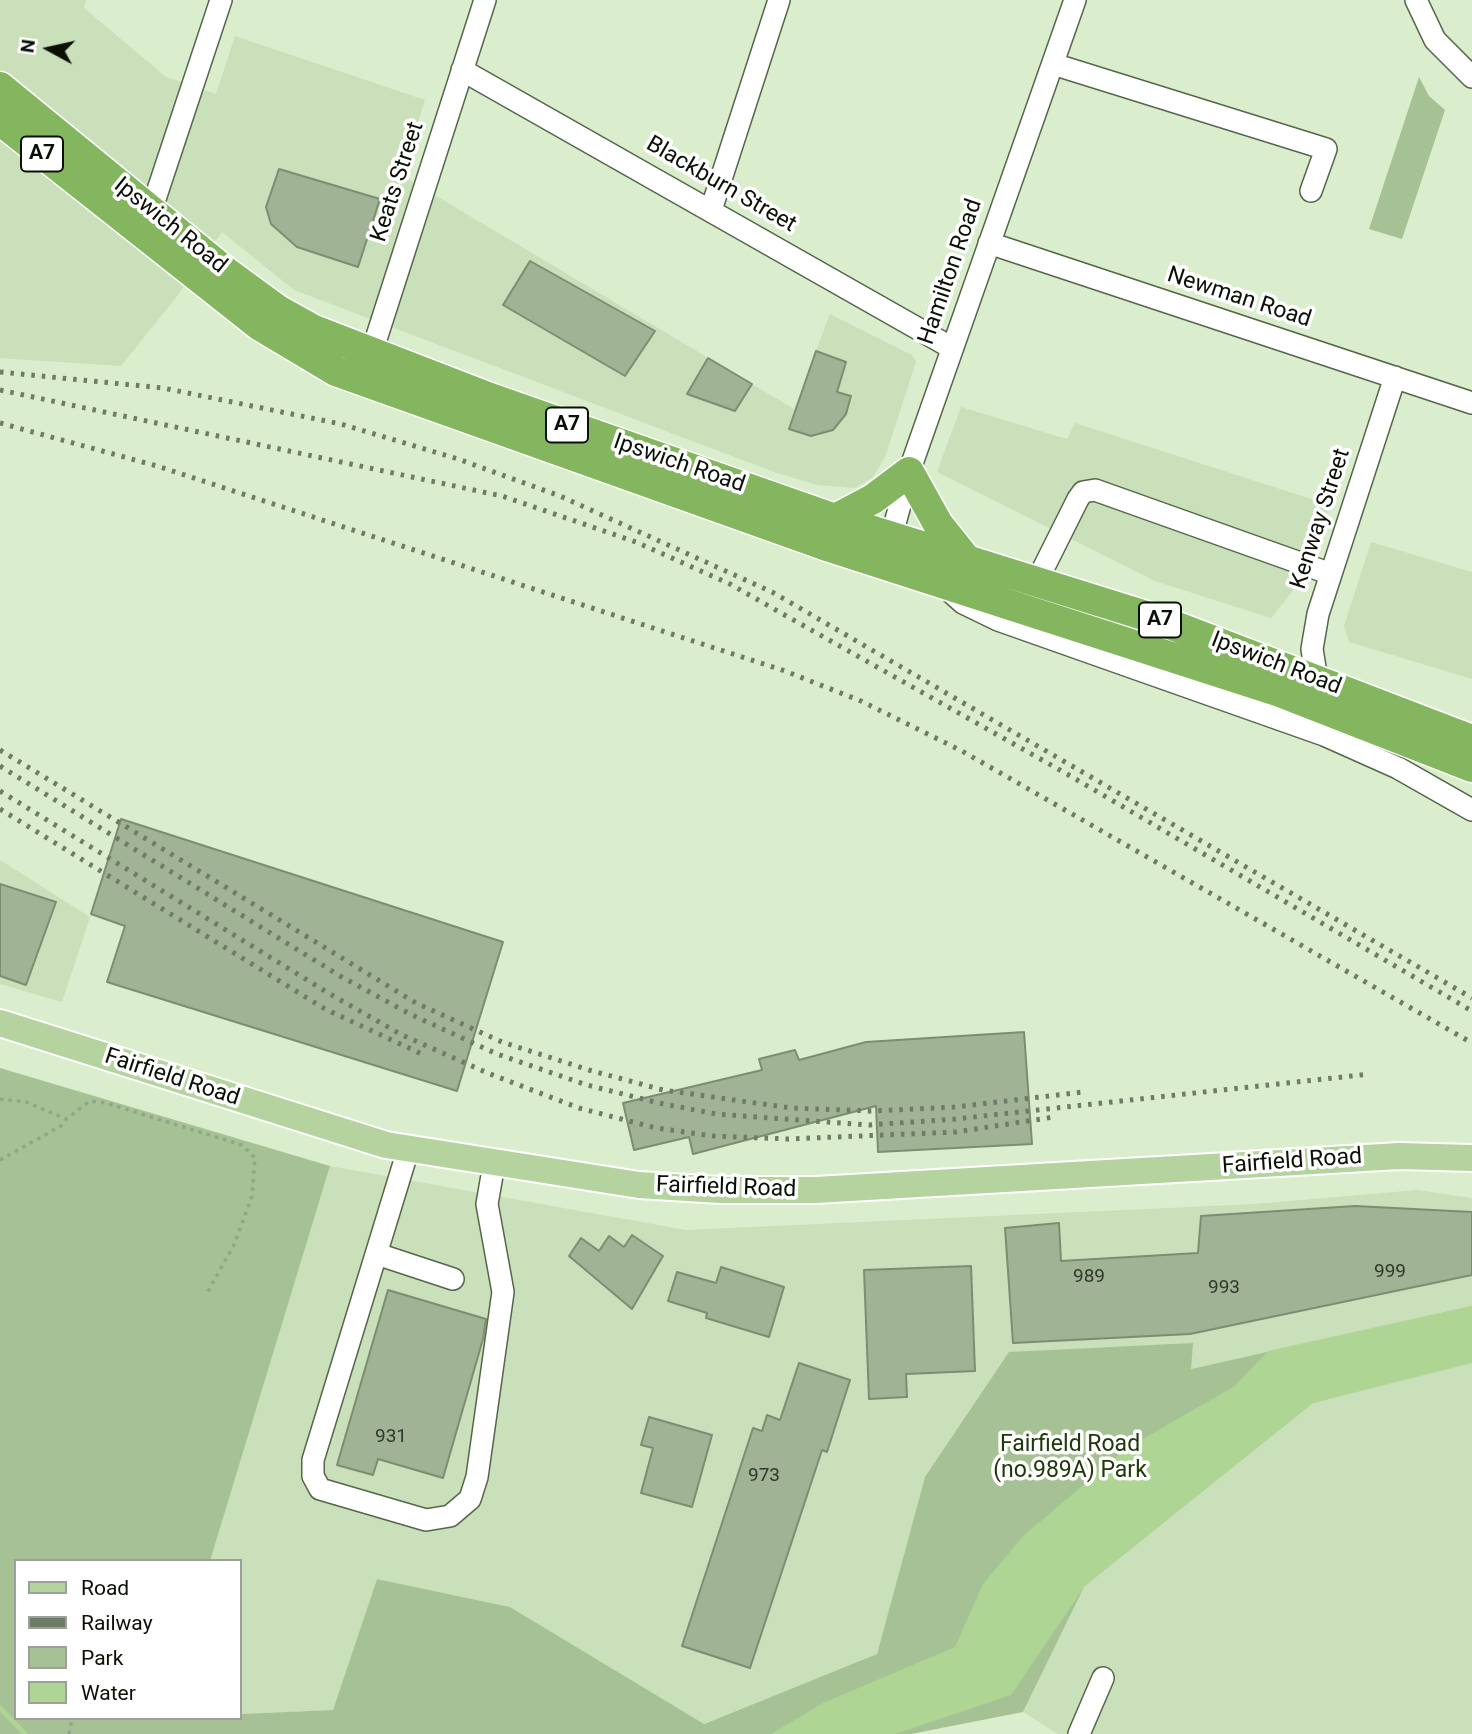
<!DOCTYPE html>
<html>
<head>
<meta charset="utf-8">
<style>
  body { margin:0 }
  #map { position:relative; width:1472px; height:1734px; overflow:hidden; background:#daeecd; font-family:Roboto,sans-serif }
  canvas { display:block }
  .legend { position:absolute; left:14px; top:1559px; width:228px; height:161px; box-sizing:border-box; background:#fff; border:2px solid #9d9f9b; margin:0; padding:9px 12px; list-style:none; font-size:21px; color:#0a1006 }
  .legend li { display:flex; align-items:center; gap:14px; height:35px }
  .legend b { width:35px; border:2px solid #9d9f9b }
  .north { position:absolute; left:14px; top:14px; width:70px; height:70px; -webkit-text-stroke:5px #fff; paint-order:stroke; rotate:278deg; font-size:19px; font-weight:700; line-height:28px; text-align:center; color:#0a1006 }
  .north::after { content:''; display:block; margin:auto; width:24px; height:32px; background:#0a1006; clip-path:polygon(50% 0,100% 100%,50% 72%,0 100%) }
</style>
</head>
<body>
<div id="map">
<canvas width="1472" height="1734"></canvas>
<ul class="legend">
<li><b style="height:9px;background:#b5d39f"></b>Road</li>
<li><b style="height:9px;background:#6e7b66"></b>Railway</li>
<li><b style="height:19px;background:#a6c294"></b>Park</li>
<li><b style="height:19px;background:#aed593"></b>Water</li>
</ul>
<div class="north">N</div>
</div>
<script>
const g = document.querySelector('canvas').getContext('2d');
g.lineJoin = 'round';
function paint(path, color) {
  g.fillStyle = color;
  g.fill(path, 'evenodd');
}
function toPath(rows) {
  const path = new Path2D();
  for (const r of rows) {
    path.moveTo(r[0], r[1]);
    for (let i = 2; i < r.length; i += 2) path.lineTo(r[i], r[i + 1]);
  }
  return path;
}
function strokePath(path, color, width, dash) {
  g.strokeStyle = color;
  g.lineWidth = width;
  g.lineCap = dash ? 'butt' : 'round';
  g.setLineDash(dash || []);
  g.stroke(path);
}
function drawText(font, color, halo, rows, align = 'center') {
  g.font = font + ' Roboto,sans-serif';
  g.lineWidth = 7;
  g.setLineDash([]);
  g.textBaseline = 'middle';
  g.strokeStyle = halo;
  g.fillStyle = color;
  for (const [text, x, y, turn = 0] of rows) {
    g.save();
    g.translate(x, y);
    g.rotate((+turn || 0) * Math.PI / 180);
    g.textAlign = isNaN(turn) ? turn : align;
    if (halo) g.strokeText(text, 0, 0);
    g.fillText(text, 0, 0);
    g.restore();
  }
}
const built = toPath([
  [0,0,86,0,84,8,166,77,216,94,235,36,425,100,401,175,794,409,830,314,912,355,916,362,885,457,873,477,855,488,817,485,774,472,294,290,222,232,178,295,121,366,0,358],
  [961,407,1067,439,1075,423,1330,505,1303,578,1271,618,1155,581,937,472],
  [1371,542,1472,572,1472,679,1349,642,1344,626],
  [0,860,90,917,62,1002,0,984],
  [330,1166,686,1230,1255,1204,1417,1190,1472,1198,1472,1306,1190,1369,1192,1343,925,1477,877,1654,703,1724,510,1607,377,1579,333,1710,240,1714,240,1561,210,1561],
  [1472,1361,1472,1734,1058,1734,1023,1712,1086,1583,1313,1403]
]);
const green = toPath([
  [1419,77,1429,96,1445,110,1402,239,1369,229],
  [0,1068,330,1166,210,1561,16,1561,16,1718,240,1718,240,1714,333,1710,377,1579,510,1607,704,1724,877,1654,925,1477,1009,1352,1193,1343,1191,1369,1472,1306,1472,1361,1313,1403,1086,1583,1023,1712,911,1734,0,1734]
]);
const water = toPath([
  [1472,1306,1472,1363,1313,1403,1085,1586,1011,1695,895,1734,771,1734,823,1703,955,1647,983,1584,1023,1536,1127,1448,1235,1386,1268,1351]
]);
const stream = toPath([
  [0,1708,25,1734]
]);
const building = toPath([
  [279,169,380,199,358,267,297,247,271,224,266,207,279,169],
  [530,261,655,331,625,376,503,305,530,261],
  [816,351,846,362,837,392,851,396,846,414,833,430,811,436,789,429,816,351],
  [708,358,752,384,735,411,687,394,708,358],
  [121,819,503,942,457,1091,107,982,125,926,91,914,121,819],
  [0,884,56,902,26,985,0,976,0,884],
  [1024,1032,1032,1144,878,1152,876,1106,693,1154,689,1137,634,1150,623,1103,762,1070,759,1059,795,1050,799,1060,866,1042,1024,1032],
  [1355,1206,1472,1212,1472,1275,1190,1334,1013,1343,1005,1228,1059,1223,1061,1261,1198,1253,1201,1216,1355,1206],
  [632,1235,663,1256,632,1309,569,1256,581,1238,599,1251,609,1236,624,1247,632,1235],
  [971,1266,975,1371,906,1374,907,1397,869,1399,864,1270,971,1266],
  [721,1267,784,1287,769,1337,706,1318,707,1313,668,1301,677,1272,716,1283,721,1267],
  [388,1290,486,1319,483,1339,443,1478,378,1459,373,1475,337,1465,388,1290],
  [799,1363,850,1380,827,1452,822,1450,750,1668,682,1646,753,1428,762,1431,767,1415,780,1420,799,1363],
  [649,1417,712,1435,692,1507,641,1493,653,1448,641,1445,649,1417]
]);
const path = toPath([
  [0,1099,26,1102,66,1119,90,1101,106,1103,242,1145,255,1158,252,1196,234,1245,207,1293],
  [0,1160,61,1126,66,1119],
  [69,1734,72,1718]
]);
const minor = toPath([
  [1416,0,1435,40,1472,77],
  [1053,64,1326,149,1311,191],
  [462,70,952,348],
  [711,210,779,0],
  [151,211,221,0],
  [989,243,1472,403],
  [368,364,485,0],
  [888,549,909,472,1075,0],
  [1037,581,1078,499,1083,492,1095,490,1331,574],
  [953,594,963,603,998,620,1324,735,1398,768,1472,810],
  [1317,680,1312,649,1318,614,1395,377],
  [408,1150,313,1460,313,1476,320,1489,426,1520,450,1516,470,1499,477,1477,503,1292,487,1204,494,1164],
  [377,1254,453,1279],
  [1079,1734,1103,1678]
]);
const major = toPath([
  [0,1023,386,1145,639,1185,720,1190,816,1190,1399,1156,1472,1158]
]);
const highway = toPath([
  [0,87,226,272,278,310,314,330,490,398,835,519,1159,620,1472,740],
  [0,120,259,325,336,371,830,547,1280,692,1472,767],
  [835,519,873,499,909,472,938,524,966,559]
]);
const rail = toPath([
  [0,372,163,388,341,424,458,459,560,496,772,592,1472,998],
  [0,390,502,496,636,542,730,584,774,609,1067,774,1472,1011],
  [0,423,157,466,785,671,861,701,962,751,1472,1043],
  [0,750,416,1003,502,1042,589,1070,663,1090,791,1108,871,1111,955,1107,1083,1092],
  [0,766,340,976,410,1014,497,1054,587,1085,659,1103,716,1114,870,1125,955,1119,1370,1074],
  [0,791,330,994,402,1035,490,1074,579,1108,656,1128,713,1136,788,1139,956,1132,1054,1117],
  [0,809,325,1009,426,1056]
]);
const numberNames = [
  ["999",1390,1272],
  ["989",1089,1277],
  ["993",1224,1288],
  ["931",391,1437],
  ["973",764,1476]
];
const shields = [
  [42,154,42],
  [567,425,42],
  [1160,620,42]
];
const shieldNames = [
  ["A7",42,154],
  ["A7",567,425],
  ["A7",1160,620]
];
const streetNames = [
  ["Keats Street",398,182,-72],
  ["Blackburn Street",721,185,30],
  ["Ipswich Road",170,226,39],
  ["Hamilton Road",951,272,-71],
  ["Newman Road",1239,298,18],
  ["Ipswich Road",679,464,19],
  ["Kenway Street",1321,519,-72],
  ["Ipswich Road",1276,664,21],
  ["Fairfield Road",172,1078,18],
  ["Fairfield Road",1292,1162,-4],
  ["Fairfield Road",726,1188,2]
];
const parkNames = [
  ["Fairfield Road",1070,1445],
  ["(no.989A) Park",1070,1471]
];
paint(built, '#c9e0ba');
paint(green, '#a6c294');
paint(water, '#aed593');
strokePath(stream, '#aed593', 5);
paint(building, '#a0b394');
strokePath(building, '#7c8e71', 2);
strokePath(minor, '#55664a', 24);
strokePath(major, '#fff', 30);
strokePath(highway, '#fff', 33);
strokePath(path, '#94a48a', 3.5, [3.5, 5]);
strokePath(minor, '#fff', 21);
strokePath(major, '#b5d39f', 26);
strokePath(highway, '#84b65f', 30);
strokePath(rail, '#6e7b66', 5, [3.5, 7]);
drawText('19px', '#30392a', null, numberNames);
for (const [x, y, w] of shields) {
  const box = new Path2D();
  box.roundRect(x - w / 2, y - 17.5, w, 35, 5);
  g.fillStyle = '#fff';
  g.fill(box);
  strokePath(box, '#0a1006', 2);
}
drawText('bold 21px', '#0a1006', null, shieldNames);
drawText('23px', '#0a1006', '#fff', streetNames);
drawText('23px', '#20390a', '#fff', parkNames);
</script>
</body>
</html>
